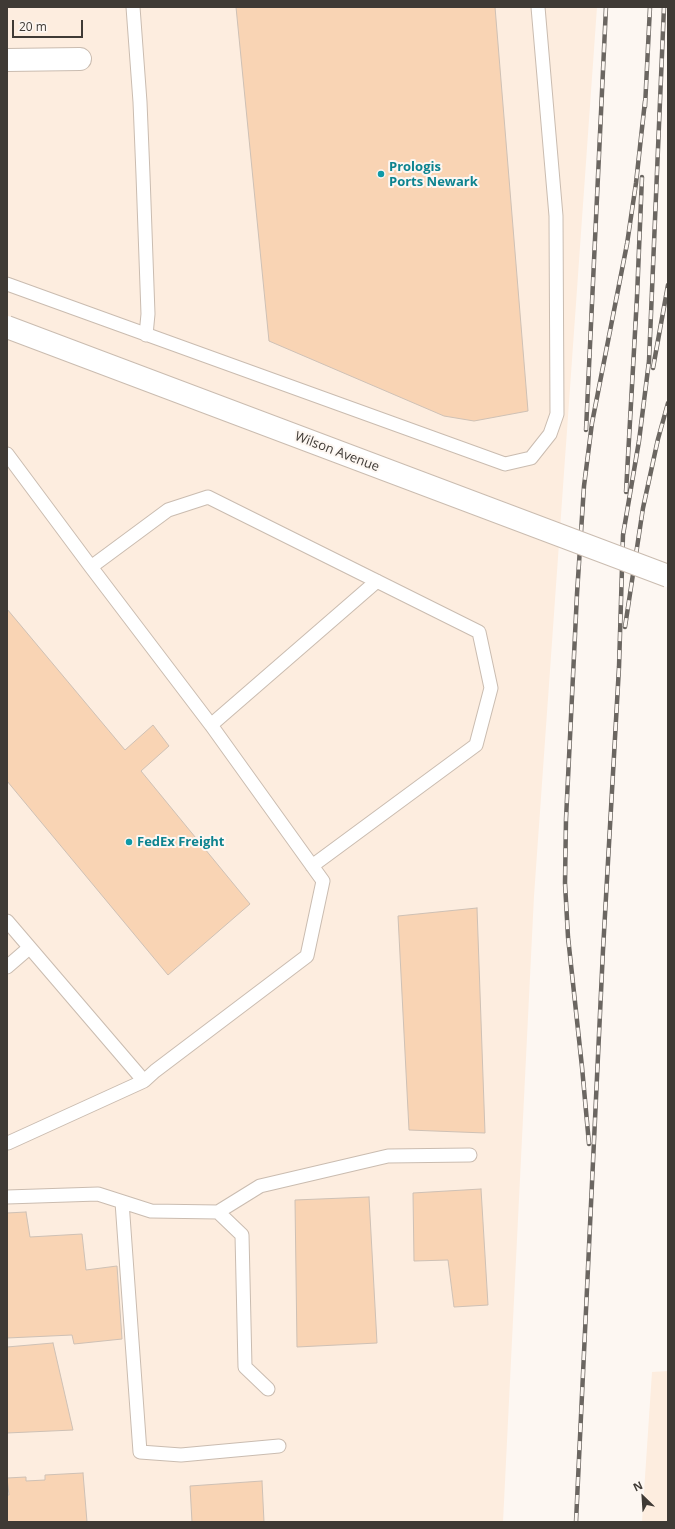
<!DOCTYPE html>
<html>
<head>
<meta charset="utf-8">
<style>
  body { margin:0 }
  #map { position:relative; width:675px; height:1529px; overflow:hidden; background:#fdf7f2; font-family:"Open Sans",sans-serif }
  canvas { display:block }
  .frame { position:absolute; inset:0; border:8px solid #3f3a35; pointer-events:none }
  .north { position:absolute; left:623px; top:1477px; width:40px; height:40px; -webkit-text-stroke:3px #fdf7f2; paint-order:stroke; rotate:335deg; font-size:11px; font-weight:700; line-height:16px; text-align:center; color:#3f3a35 }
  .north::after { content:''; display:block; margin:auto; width:14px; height:18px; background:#3f3a35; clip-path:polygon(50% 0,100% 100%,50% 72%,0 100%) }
  .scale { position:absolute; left:12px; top:20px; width:71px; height:18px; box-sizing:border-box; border:2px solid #3f3a35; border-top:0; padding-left:5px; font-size:12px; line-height:14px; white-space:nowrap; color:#3f3a35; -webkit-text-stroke:3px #fdf7f2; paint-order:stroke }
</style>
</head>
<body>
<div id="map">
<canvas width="675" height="1529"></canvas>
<div class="frame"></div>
<div class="north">N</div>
<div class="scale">20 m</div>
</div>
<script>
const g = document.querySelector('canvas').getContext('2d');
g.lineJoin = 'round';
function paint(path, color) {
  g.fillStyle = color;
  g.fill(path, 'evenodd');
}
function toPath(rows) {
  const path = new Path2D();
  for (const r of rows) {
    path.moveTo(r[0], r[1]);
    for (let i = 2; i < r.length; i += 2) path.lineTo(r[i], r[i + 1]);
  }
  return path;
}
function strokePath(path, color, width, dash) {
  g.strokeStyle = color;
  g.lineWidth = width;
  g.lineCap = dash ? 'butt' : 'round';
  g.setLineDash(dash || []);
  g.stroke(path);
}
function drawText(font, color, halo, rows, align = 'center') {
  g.font = font + ' "Open Sans",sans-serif';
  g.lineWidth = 4;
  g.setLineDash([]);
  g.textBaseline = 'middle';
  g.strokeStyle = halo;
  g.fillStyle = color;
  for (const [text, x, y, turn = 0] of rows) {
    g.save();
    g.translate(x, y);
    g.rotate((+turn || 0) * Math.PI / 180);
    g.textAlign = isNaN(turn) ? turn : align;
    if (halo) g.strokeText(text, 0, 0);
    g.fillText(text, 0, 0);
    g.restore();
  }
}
const built = toPath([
  [7,7,597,7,534,896,503,1522,7,1522],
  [668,1371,668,1522,642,1522,652,1372]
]);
const building = toPath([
  [236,7,495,7,528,411,474,421,444,416,269,341,236,7],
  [7,609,125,750,153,725,169,746,141,771,250,904,168,975,7,781,7,609],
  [477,908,485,1133,409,1130,398,916,477,908],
  [481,1189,488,1305,454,1307,448,1260,414,1261,413,1193,481,1189],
  [369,1197,377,1343,297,1347,295,1200,369,1197],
  [26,1212,30,1237,82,1234,86,1270,117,1266,122,1339,74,1344,72,1335,7,1338,7,1213,26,1212],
  [53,1343,73,1430,7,1433,7,1347,53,1343],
  [83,1473,87,1522,7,1522,7,1495,9,1495,7,1478,26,1477,26,1481,45,1480,45,1475,83,1473],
  [262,1481,264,1522,192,1522,190,1486,262,1481]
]);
const service = toPath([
  [133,7,140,102,143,175,148,314,146,335],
  [7,284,505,464,531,458,550,434,557,414,556,216,538,7],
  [7,454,91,567,211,725,323,881,307,956,155,1071,144,1081,7,921],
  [91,567,168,510,208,497,479,632,491,688,476,745,312,866],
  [211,725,377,581],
  [7,967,29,948],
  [8,1143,144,1081],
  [7,1197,98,1194,151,1211,218,1212,242,1235,245,1367,268,1389],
  [122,1202,140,1452,181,1455,279,1446],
  [218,1212,260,1186,388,1156,470,1155]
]);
const minor = toPath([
  [7,60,80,59]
]);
const rail = toPath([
  [645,107,650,7],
  [653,368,668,285],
  [586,430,606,7],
  [626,492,637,297,642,177],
  [625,627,643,508,658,439,668,403],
  [589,1144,582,1067,568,937,565,883,566,819,577,594,584,486,592,423,627,244,636,183,645,101],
  [576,1522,603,950,619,667,623,535,639,441,649,361,664,7]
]);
const secondaryBridge = toPath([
  [7,327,668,576]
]);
const markers = [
  [381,174,4,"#0f9aa8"],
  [129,842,4,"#0f9aa8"]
];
const cultureNames = [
  ["Prologis",389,167],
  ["Ports Newark",389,182],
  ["FedEx Freight",137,842]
];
const streetNames = [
  ["Wilson Avenue",337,452,21]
];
paint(built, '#fdeddf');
paint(building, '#f9d4b4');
strokePath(building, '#cfc1b5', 1);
strokePath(service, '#cabcb0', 15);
strokePath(minor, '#cabcb0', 24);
strokePath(service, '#fff', 13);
strokePath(minor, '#fff', 22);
strokePath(rail, '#6b6661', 4.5);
strokePath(rail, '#fdf7f2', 3, [9]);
strokePath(secondaryBridge, '#cabcb0', 24, []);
strokePath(secondaryBridge, '#fff', 22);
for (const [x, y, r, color] of markers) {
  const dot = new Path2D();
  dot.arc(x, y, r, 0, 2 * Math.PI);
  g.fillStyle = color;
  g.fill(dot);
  strokePath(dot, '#fdf7f2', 1.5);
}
drawText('bold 13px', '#0d838f', '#fdf7f2', cultureNames, 'left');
drawText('13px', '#3f3a35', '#fdf7f2', streetNames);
</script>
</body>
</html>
